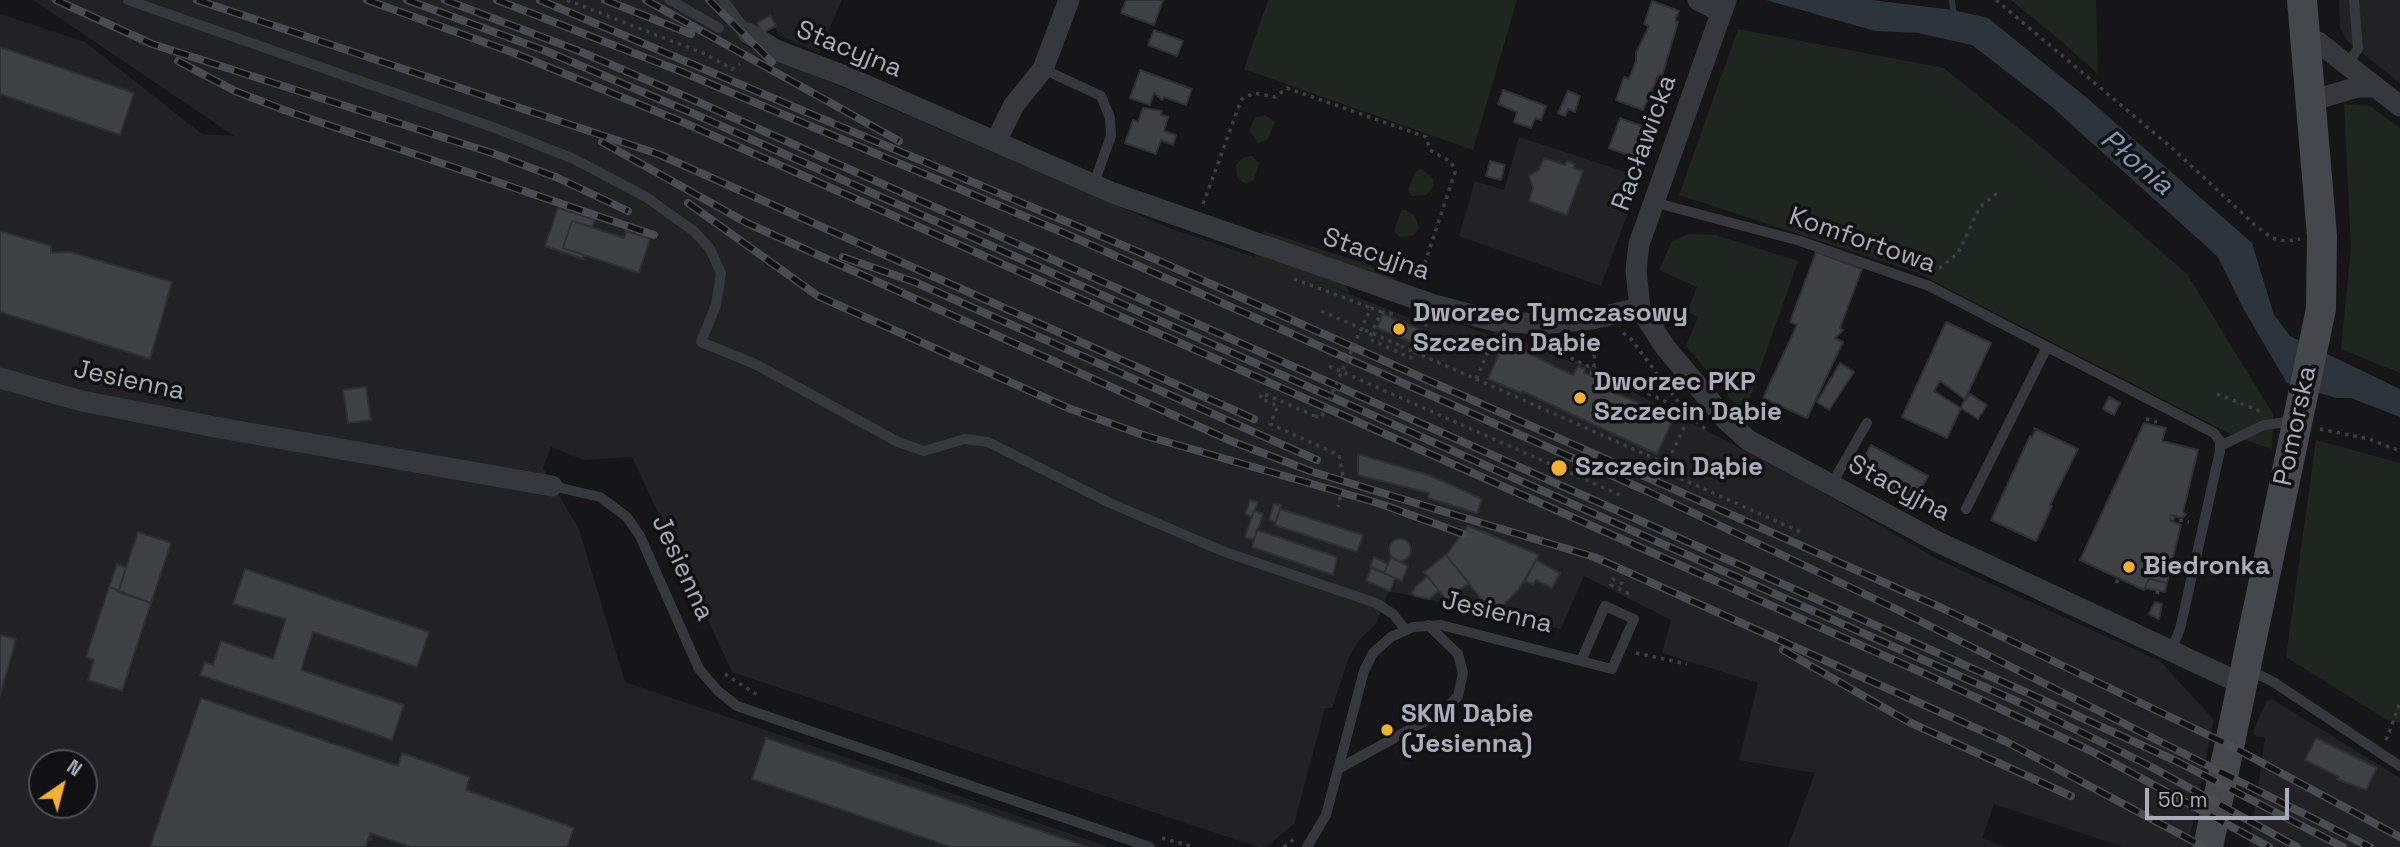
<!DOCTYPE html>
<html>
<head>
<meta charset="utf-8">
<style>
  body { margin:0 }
  #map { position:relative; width:2400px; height:847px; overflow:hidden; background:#161618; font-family:"Space Grotesk",sans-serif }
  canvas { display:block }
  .north { position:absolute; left:28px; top:749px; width:70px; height:70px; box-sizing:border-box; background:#111113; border:2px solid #4d4f55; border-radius:50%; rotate:35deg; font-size:19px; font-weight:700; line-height:28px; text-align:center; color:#a8adb8 }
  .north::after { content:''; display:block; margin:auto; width:24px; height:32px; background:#f2b134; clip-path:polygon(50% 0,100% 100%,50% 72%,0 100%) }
  .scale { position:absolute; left:2145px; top:788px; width:144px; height:32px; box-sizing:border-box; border:4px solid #a8adb8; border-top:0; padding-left:9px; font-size:21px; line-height:24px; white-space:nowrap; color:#a8adb8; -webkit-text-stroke:5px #111113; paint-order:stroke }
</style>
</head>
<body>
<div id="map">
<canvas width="2400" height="847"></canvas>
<div class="north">N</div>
<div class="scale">50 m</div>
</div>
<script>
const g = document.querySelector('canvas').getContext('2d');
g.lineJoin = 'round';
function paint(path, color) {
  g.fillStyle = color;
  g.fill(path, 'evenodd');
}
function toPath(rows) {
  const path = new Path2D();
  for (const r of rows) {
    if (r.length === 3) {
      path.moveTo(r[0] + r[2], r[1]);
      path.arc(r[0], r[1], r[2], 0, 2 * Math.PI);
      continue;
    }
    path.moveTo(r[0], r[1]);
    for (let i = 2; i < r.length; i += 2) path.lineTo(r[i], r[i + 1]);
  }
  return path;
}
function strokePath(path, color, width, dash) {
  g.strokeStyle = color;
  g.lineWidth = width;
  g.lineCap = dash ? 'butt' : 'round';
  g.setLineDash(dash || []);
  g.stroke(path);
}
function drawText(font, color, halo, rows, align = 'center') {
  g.font = font + ' "Space Grotesk",sans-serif';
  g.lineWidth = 7;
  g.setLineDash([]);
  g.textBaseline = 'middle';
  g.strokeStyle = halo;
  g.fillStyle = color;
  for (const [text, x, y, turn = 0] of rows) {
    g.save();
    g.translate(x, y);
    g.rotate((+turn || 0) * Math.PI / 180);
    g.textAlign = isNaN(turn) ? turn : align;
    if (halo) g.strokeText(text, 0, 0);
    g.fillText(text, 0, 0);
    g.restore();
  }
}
const built = toPath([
  [33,0,842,0,819,53,779,35,774,26,762,33,756,23,742,44,1167,227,1283,267,1422,323,1427,312,1490,335,1498,331,1574,363,1575,360,1614,377,1612,381,1810,485,1937,559,2160,661,2214,720,2188,847,2123,847,1994,804,1982,838,2006,847,1788,847,1815,773,1739,760,1758,683,1662,653,1671,620,1584,576,1561,629,1389,591,1376,624,1359,640,1349,657,1332,708,1325,708,1294,824,1266,847,1258,847,732,672,632,457,584,460,551,447,543,468,579,529,625,682,1109,847,0,847,0,14,85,42,202,134,234,136],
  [42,763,84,763,84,805,42,805],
  [2339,0,2400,0,2400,83,2348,42,2340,28],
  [1519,137,1641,177,1601,286,1459,236,1475,181,1504,190],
  [2272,699,2400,778,2400,847,2249,847,2265,738,2254,735,2253,731,2266,702]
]);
const green = toPath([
  [1268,0,1517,0,1473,150,1244,69],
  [2011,0,2096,0,2098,74,2061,41],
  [1738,29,1944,68,2043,148,2187,274,2273,414,2272,449,2236,437,1918,273,1679,195],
  [2344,104,2370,106,2400,128,2400,373,2341,349,2351,248],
  [1265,115,1275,122,1268,139,1258,143,1249,130,1255,118],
  [1252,156,1259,163,1254,180,1246,184,1237,178,1236,165,1244,157],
  [1422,169,1433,178,1434,186,1426,195,1412,196,1408,190,1415,172],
  [1406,210,1415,216,1419,228,1414,235,1401,238,1394,232,1401,211],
  [1264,231,1382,269,1395,279,1390,280,1262,237],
  [1689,234,1716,235,1798,261,1744,415,1686,346,1698,317,1687,312,1697,287,1659,270,1672,241],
  [1257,252,1343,282,1350,293,1254,259],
  [2316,440,2400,463,2400,723,2387,720,2286,657]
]);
const water = toPath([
  [1766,0,1871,0,1953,10,1988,18,2087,98,2252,243,2274,315,2290,336,2400,389,2400,417,2351,398,2336,398,2287,383,2243,308,2218,257,2051,106,1972,45,1918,33,1875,31]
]);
const stream = toPath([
  [1952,0,1953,10]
]);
const building = toPath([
  [1126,0,1163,0,1154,25,1121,13,1126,0],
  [1652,1,1679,11,1675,21,1678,22,1662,76,1659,74,1643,110,1616,100,1624,77,1629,79,1636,61,1636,53,1649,26,1644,24,1652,1],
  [770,15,776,26,762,33,757,23,770,15],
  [1154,30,1183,41,1177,56,1148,45,1154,30],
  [0,47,134,93,120,135,0,94,0,47],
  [1140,70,1192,89,1186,105,1164,97,1162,100,1154,93,1150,105,1130,98,1140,70],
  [1503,90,1546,106,1541,120,1535,118,1531,128,1514,122,1517,112,1498,104,1503,90],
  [1568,91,1580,96,1575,112,1568,109,1565,116,1558,113,1568,91],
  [1143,108,1162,111,1161,115,1168,117,1164,131,1176,135,1173,145,1161,140,1156,154,1125,143,1133,120,1138,122,1143,108],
  [1620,118,1644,127,1633,157,1609,148,1620,118],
  [1544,158,1565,165,1567,161,1575,164,1573,168,1583,171,1567,215,1529,201,1533,188,1529,176,1539,170,1544,158],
  [1490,161,1505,165,1501,180,1486,176,1490,161],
  [558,208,595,220,592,227,572,221,563,248,584,255,583,259,545,246,558,208],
  [572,221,624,238,626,231,650,239,639,273,563,248,572,221],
  [0,231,51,246,51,253,70,252,172,282,150,359,0,312,0,231],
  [1816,252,1862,269,1840,328,1843,330,1835,338,1843,342,1807,418,1763,398,1797,325,1790,322,1816,252],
  [1383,314,1421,330,1414,343,1377,328,1383,314],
  [1946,322,1991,343,1947,438,1902,417,1946,322],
  [1504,342,1573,375,1578,366,1585,369,1584,373,1597,378,1599,375,1607,379,1602,388,1674,417,1657,454,1522,391,1521,393,1488,379,1504,342],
  [1840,363,1854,372,1829,410,1817,402,1840,363],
  [1940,381,1966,400,1970,394,1987,405,1978,419,1934,391,1940,381],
  [366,387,371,420,348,423,343,390,366,387],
  [2109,397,2120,403,2114,415,2103,409,2109,397],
  [2144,423,2166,428,2162,441,2198,450,2183,512,2186,514,2182,518,2171,515,2170,521,2181,525,2167,583,2149,579,2144,590,2080,560,2144,423],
  [2034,428,2078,449,2050,505,2052,506,2036,541,1991,520,2030,436,2032,437,2036,430,2034,428],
  [1871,445,1928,476,1912,505,1856,474,1871,445],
  [1358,454,1431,476,1482,499,1477,513,1428,498,1429,493,1358,475,1358,454],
  [1250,500,1258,502,1252,517,1245,514,1250,500],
  [1274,504,1281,505,1276,522,1269,520,1274,504],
  [1280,509,1363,535,1357,552,1275,525,1280,509],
  [1254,511,1263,514,1254,540,1245,537,1254,511],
  [1468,526,1539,555,1519,589,1494,615,1446,555,1468,526],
  [1257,530,1337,557,1333,575,1252,547,1257,530],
  [138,532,171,543,151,603,118,592,138,532],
  [1400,550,11],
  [1446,555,1469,583,1447,601,1424,572,1446,555],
  [1374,557,1388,564,1384,573,1370,566,1374,557],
  [1391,557,1408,566,1402,581,1384,573,1391,557],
  [1536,560,1560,573,1552,588,1536,580,1533,585,1525,581,1536,560],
  [117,564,126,568,119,590,109,587,117,564],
  [1371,568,1395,578,1390,591,1366,581,1371,568],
  [245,569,429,632,417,667,313,632,301,670,404,705,392,740,200,675,205,662,213,665,221,641,273,659,286,619,233,604,245,569],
  [1428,576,1439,591,1429,599,1415,596,1412,593,1416,586,1428,576],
  [2149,579,2167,583,2165,592,2145,588,2149,579],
  [109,587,151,603,122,691,88,680,94,660,86,657,109,587],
  [2155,602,2162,604,2159,619,2149,614,2155,602],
  [0,635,16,639,0,696,0,635],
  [201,698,398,766,402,753,470,777,466,790,574,828,567,847,411,847,370,833,369,838,372,840,368,839,366,847,150,847,201,698],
  [766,738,1088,847,951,847,752,779,766,738],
  [2316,738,2377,768,2366,790,2337,779,2339,777,2305,760,2316,738]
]);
const path = toPath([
  [567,0,705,54,732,69,740,64],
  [1996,0,2172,148,2256,226,2272,238,2285,241,2300,239],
  [1203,204,1239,106,1242,99,1254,93,1275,97,1287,88,1426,137,1430,150,1451,162,1455,172,1419,281],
  [1931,271,1940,268,1958,253,1980,207,1997,193],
  [1294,279,1371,308],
  [1321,311,1365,330],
  [1381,312,1398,315],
  [1367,316,1371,308,1381,312,1369,339,1411,358,1414,352,1476,379,1493,340],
  [1623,333,1631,339,1683,408],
  [1401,346,1414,352,1427,322],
  [1329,366,1622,496],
  [1591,375,1594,367,1595,337],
  [1476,379,1667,464,1689,416,1684,410,1540,344],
  [2217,394,2260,411],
  [1315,416,1262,393,1260,398,1278,406,1270,424,1339,455,1344,481,1338,507],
  [1689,416,1709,432],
  [2146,419,2157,422],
  [2320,429,2369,439,2400,451],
  [1667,464,1664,471,1803,533],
  [2171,518,2189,522],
  [2116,583,2119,578],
  [1623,584,1613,579,1611,585,1631,595],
  [2147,584,2159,586,2156,598],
  [1636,653,1687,664],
  [725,674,759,696],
  [2386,740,2400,703],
  [1162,838,1194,847],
  [1284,847,1294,839]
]);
const lane = toPath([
  [128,0,498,129,574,159,646,197,695,232,710,249,721,273,716,305,701,342,757,365,898,442,924,451,965,439,988,442,1110,503,1225,552,1376,603,1393,614,1405,629],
  [670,0,719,28],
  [723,0,748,33],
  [2346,65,2358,49,2354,0],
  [1043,69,1101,96,1110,118,1111,136,1094,183],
  [1653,202,1800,241,1929,286,2214,433,2220,441,2220,451,2180,629,2171,651],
  [2220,446,2264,425,2295,421],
  [1831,485,1867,423],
  [552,486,600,497,627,517,640,536,699,669,718,691,737,706,1150,847],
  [1966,509,2047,347],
  [2248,669,2275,683,2400,766],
  [1338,769,1445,710,1458,696,1463,673,1458,654,1428,625],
  [1307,847,1326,815,1364,671,1373,653,1391,637,1413,627,1441,625,1612,669,1634,619,1605,606,1581,661]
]);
const street = toPath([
  [1698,0,1722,12],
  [1726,0,1639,244,1636,271,1640,308,1665,347,1727,421,1748,440,1936,541,2242,684],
  [748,33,776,50,845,76,1113,193,1434,305,1495,321,1540,324,1592,319,1640,308],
  [2305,37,2318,42,2400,106],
  [2310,101,2358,87,2375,87],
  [996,141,1014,105,1043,69,1069,0],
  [0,378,82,401,215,427,552,486]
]);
const secondary = toPath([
  [2208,847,2321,309,2322,236,2302,0]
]);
const rail = toPath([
  [56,0,152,44,492,153,558,178,628,211],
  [197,0,658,154,1254,419],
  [367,0,514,53,687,124,1932,677,2091,751,2269,847],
  [407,0,546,51,692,113,2025,705,2146,764,2297,847],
  [445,0,579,51,696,101,2030,694,2176,761,2343,847],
  [497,0,680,71,1064,233,1649,492,1896,609,2370,847],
  [540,0,1141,253,1944,609,2229,745,2400,837],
  [605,0,691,34],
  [646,0,899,141],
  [709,0,772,62],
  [178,61,235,91,284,110,654,235],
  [602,142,747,223,1231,441,1313,472,1594,557,2007,742,2204,847],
  [688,203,818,296,1068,408,1143,435,1381,504,1463,534],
  [843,257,917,283,1317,460],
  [1783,650,1909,722,2071,796]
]);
const pathBridge = toPath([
  [1365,330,1401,346],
  [1315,416,1321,418,1367,316]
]);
const markers = [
  [1399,329,7,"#f2b134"],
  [1580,398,7,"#f2b134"],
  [1559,468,9,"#f2b134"],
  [2129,567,7,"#f2b134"],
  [1387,730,7,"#f2b134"]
];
const streetNames = [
  ["Stacyjna",849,50,22],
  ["Racławicka",1645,143,-70],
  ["Komfortowa",1862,241,19],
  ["Stacyjna",1376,255,19],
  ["Jesienna",129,381,12],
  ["Pomorska",2296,426,-78],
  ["Stacyjna",1899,489,28],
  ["Jesienna",682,568,65],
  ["Jesienna",1497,613,13]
];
const poiNames = [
  ["Dworzec Tymczasowy",1413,314],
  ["Szczecin Dąbie",1413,344],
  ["Dworzec PKP",1594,383],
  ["Szczecin Dąbie",1594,413],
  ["Szczecin Dąbie",1575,468],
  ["Biedronka",2143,567],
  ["SKM Dąbie",1401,715],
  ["(Jesienna)",1401,745]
];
const waterNames = [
  ["Płonia",2136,163,40]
];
paint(built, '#222225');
paint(green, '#1e261f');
paint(water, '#2c353c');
strokePath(stream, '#2c353c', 6);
paint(building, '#404145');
strokePath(building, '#303034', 2);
strokePath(path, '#3d3f44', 3.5, [3.5, 5]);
strokePath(lane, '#37383d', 10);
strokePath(street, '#37383d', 21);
strokePath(secondary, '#45474d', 30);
strokePath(rail, '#4a4c52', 8);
strokePath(rail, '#111113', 5, [16]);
strokePath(pathBridge, '#3d3f44', 3.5, [3.5, 5]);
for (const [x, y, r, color] of markers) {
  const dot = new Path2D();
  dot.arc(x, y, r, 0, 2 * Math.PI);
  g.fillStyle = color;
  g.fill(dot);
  strokePath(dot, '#111113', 2.5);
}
drawText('26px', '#a8adb8', '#111113', streetNames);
drawText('bold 26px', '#a8adb8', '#111113', poiNames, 'left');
drawText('italic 28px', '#7f9bb3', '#111113', waterNames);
</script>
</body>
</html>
